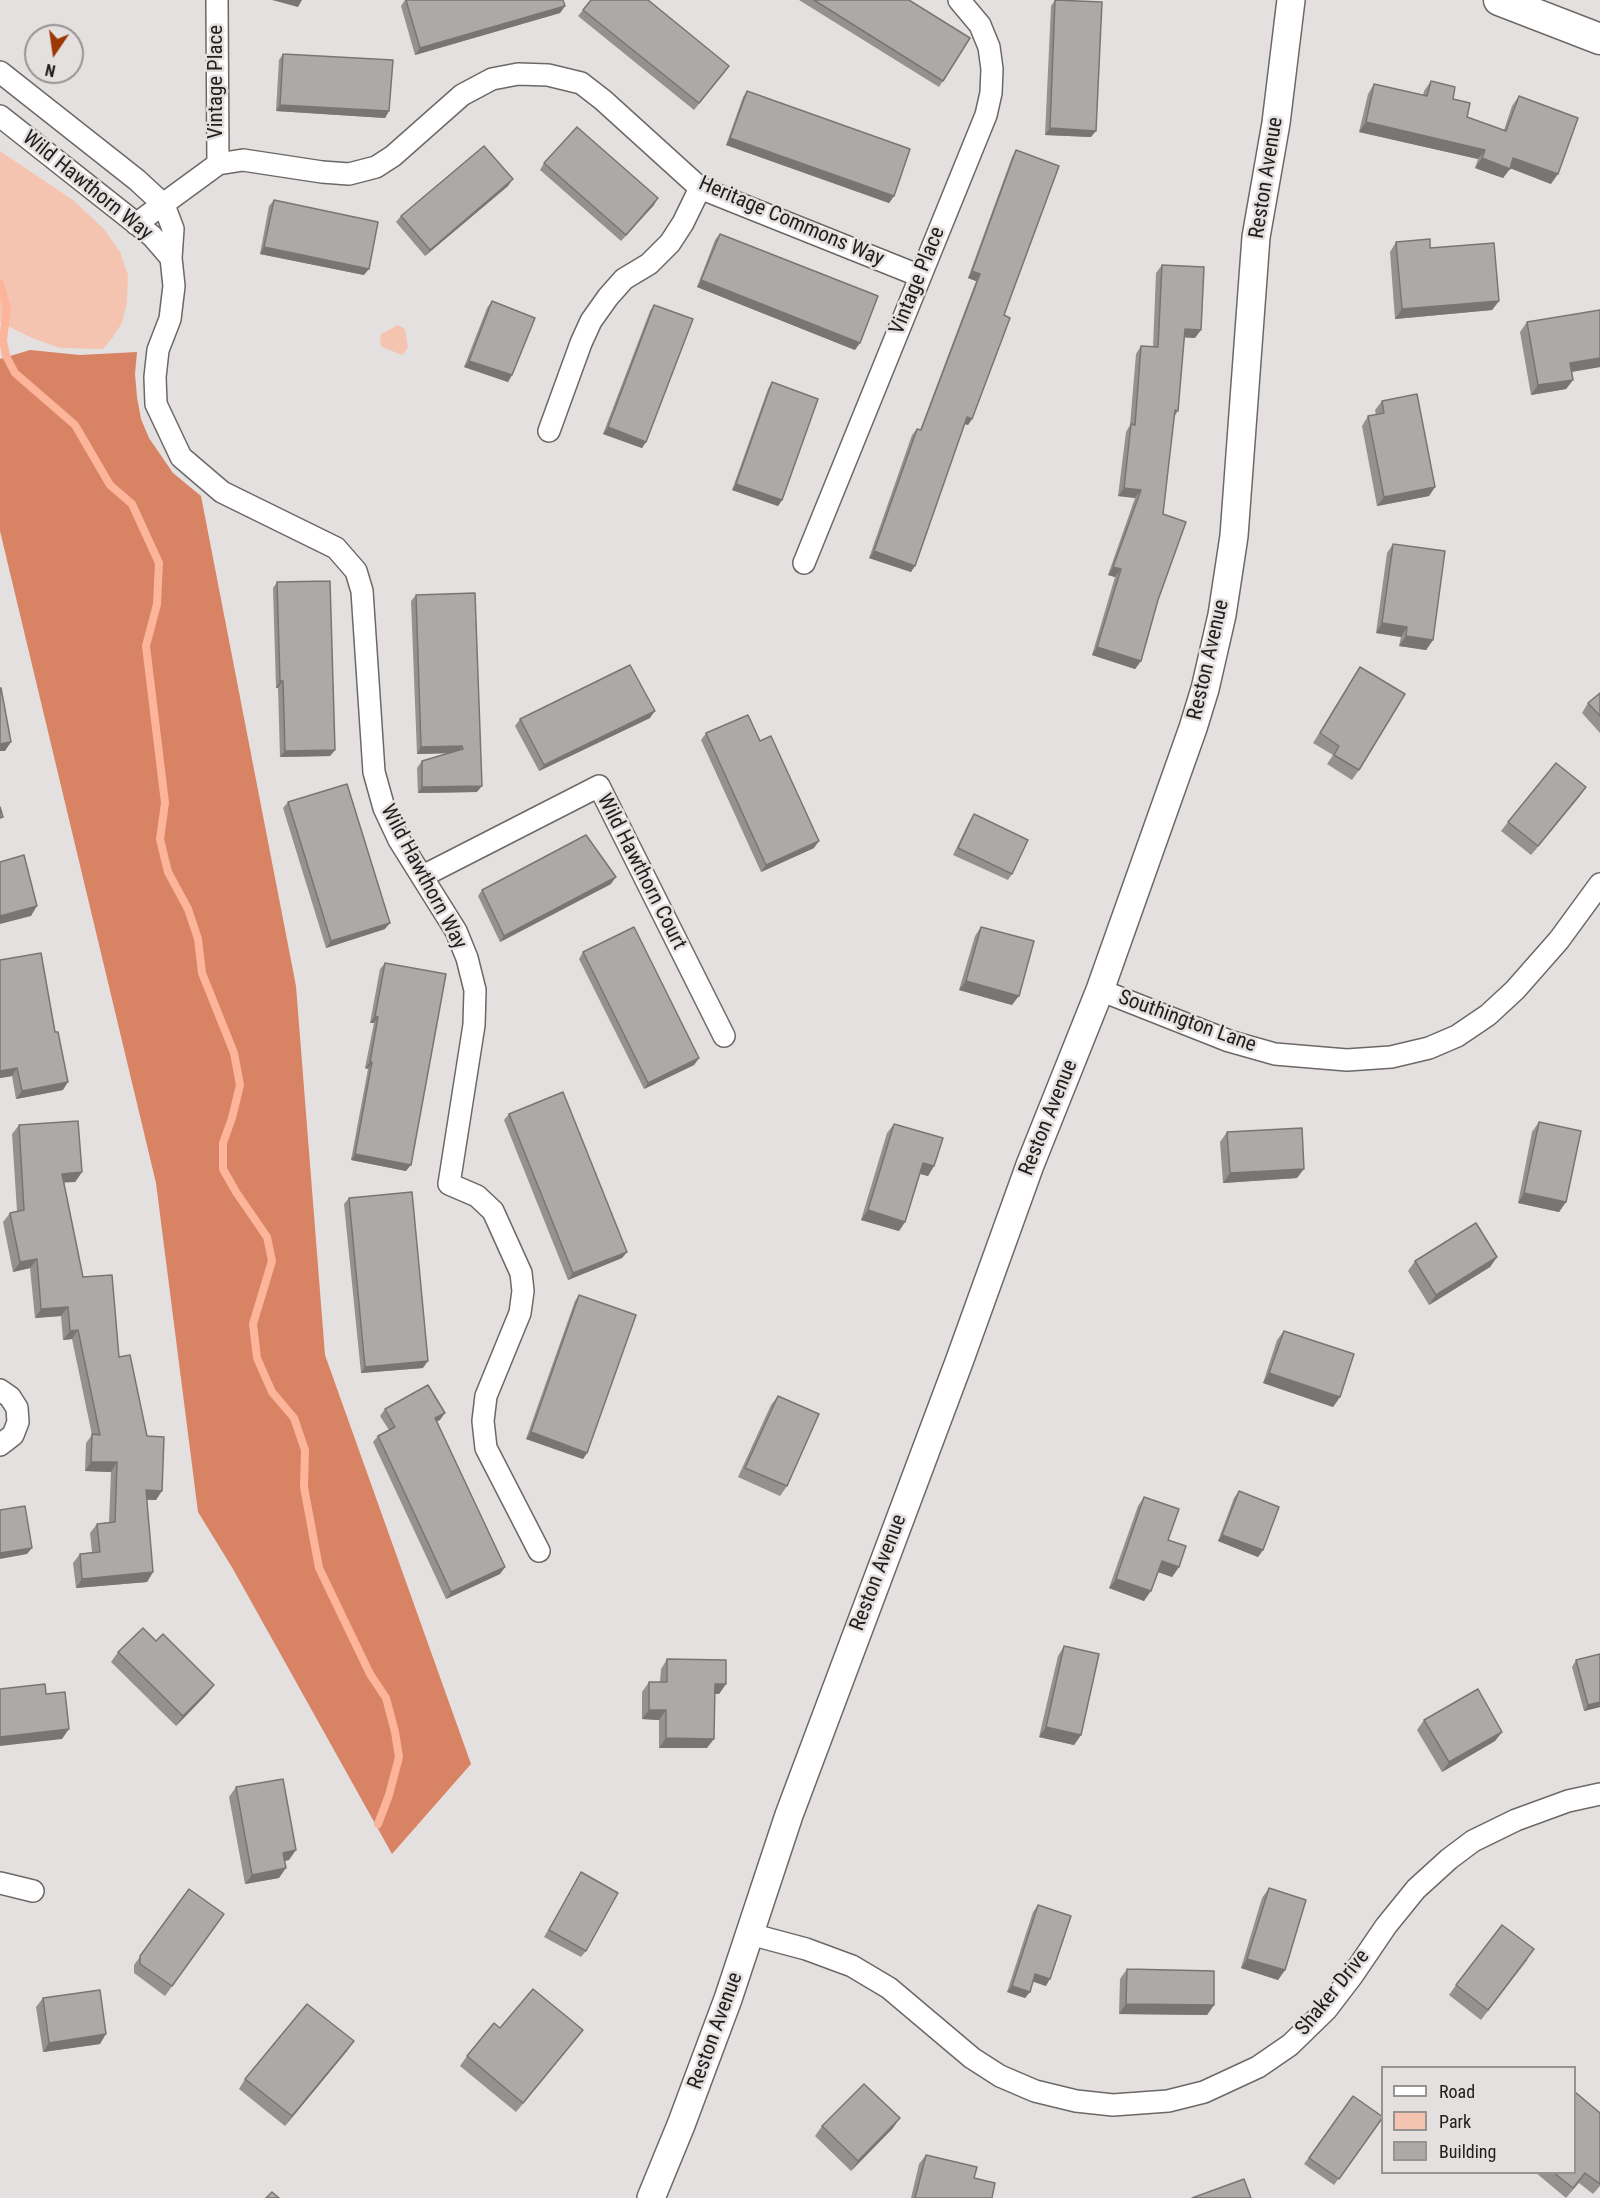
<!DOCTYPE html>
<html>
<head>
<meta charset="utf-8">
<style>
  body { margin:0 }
  #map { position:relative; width:1600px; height:2198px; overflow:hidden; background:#e4e0df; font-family:"Roboto Condensed",sans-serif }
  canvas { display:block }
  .legend { position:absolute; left:1381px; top:2066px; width:195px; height:108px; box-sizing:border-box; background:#e4e0df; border:2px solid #969392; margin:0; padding:8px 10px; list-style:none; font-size:18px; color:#21201f }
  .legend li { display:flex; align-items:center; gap:12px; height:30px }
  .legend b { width:30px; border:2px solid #969392 }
  .north { position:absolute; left:24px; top:24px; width:60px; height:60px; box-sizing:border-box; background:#e4e0df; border:2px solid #969392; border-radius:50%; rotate:193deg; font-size:16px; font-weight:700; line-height:24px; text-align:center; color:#21201f }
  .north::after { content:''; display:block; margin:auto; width:21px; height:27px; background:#9c3803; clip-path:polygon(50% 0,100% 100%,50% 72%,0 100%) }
</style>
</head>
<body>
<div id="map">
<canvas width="1600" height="2198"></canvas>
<ul class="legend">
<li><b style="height:8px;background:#fff"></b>Road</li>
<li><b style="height:16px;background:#f4c4b1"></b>Park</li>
<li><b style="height:16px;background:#aca9a7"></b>Building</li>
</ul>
<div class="north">N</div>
</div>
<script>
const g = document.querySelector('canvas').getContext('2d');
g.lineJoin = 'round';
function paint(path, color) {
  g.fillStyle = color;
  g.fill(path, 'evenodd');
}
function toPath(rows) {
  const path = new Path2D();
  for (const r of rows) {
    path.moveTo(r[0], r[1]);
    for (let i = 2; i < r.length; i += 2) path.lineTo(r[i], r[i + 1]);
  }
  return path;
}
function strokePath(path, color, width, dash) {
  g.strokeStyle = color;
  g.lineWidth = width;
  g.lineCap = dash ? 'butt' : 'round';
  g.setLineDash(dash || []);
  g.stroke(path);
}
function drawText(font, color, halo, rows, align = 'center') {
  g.font = font + ' "Roboto Condensed",sans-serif';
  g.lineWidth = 5;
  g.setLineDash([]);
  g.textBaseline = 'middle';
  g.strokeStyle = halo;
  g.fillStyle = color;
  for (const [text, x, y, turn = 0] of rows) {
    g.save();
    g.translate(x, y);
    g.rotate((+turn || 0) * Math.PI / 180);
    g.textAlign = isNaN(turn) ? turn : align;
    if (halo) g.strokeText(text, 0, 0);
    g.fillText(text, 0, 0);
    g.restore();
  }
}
const green = toPath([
  [0,151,73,200,104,229,120,252,128,275,127,303,122,323,113,337,103,349,60,348,32,338,0,322],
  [398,325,405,329,408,348,402,355,382,347,380,342,381,334]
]);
const forest = toPath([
  [30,350,80,355,137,352,135,374,137,397,141,419,149,438,173,473,201,496,296,986,325,1355,471,1764,392,1854,233,1569,198,1512,156,1183,0,531,0,359]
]);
const stream = toPath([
  [0,283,7,309,3,340,6,356,15,373,75,425,110,485,132,504,159,563,157,604,146,646,165,803,160,839,168,872,188,909,198,939,202,973,234,1053,240,1085,232,1118,223,1143,223,1169,236,1192,267,1237,272,1261,253,1324,257,1358,272,1392,294,1418,305,1450,304,1487,319,1568,370,1674,386,1698,395,1732,399,1757,389,1795,378,1824]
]);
const minor = toPath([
  [217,0,218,164],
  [0,72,137,180,164,205,173,229,171,258,174,286,170,319,158,350,155,377,156,404,181,457,222,492,336,548,356,571,362,591,374,772,384,808,399,840,456,931,467,958,475,990,474,1025,449,1184,477,1196,493,1211,521,1273,523,1291,520,1313,486,1396,483,1421,486,1448,539,1551],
  [0,116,152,236,171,258],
  [136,224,218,164,243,160,322,172,349,174,376,167,393,156,462,95,492,79,518,74,548,75,581,83,603,100,700,188,920,276],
  [549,431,581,343,591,321,608,297,624,279,649,264,670,243,683,223,700,188],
  [804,563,986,115,991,93,992,69,989,47,980,25,959,0],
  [423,876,599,786,724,1036],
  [1100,990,1229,1041,1275,1054,1347,1060,1391,1057,1429,1048,1457,1036,1488,1015,1515,990,1559,940,1600,884],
  [0,1390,10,1397,17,1408,18,1422,13,1435,0,1445],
  [0,1883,33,1891],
  [750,1934,806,1949,852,1966,889,1988,972,2058,1000,2076,1035,2091,1076,2101,1113,2105,1168,2101,1204,2092,1258,2067,1290,2045,1326,2010,1352,1976,1386,1926,1416,1889,1449,1859,1473,1841,1516,1820,1568,1801,1600,1794]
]);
const tertiary = toPath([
  [651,2198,681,2125,728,1999,789,1815,959,1362,1030,1165,1100,990,1193,728,1205,689,1222,615,1234,536,1256,237,1276,123,1291,0]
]);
const secondary = toPath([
  [1499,0,1600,39]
]);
const wall = toPath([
  [405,0,563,0,565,6,560,13,415,55,401,6],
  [799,0,909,0,943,81,939,87],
  [1055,0,1091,137,1045,135,1051,6],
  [583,10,725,72,694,110,578,16],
  [283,54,389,111,385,118,276,111,279,60],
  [1431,81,1453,99,1467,117,1504,130,1512,106,1519,96,1551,184,1510,168,1503,178,1475,168,1478,159,1359,132,1368,94,1374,84,1423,95,1424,91],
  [747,91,894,196,889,203,726,145,743,97],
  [1016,150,1004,315,972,419,968,425,964,424,911,572,869,558,912,435,917,429,920,430,976,281,968,278,1012,157],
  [544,163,654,205,621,241,540,170],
  [508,186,425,256,396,222,401,216],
  [274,200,364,275,260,254,269,206],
  [720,234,855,350,697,287,715,240],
  [1396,242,1430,248,1499,301,1492,310,1395,319,1390,252],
  [1162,265,1195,338,1184,337,1178,411,1174,417,1163,514,1158,600,1141,661,1135,669,1092,655,1115,577,1108,575,1135,498,1118,496,1126,432,1130,425,1136,354,1141,346,1153,347,1156,273],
  [492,301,512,375,508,382,464,367,487,308],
  [654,305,646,442,642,448,603,434,650,311],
  [1600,310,1600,367,1572,372,1573,380,1566,389,1531,395,1520,332,1527,322],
  [772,382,782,500,778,506,732,490,768,389],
  [1382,401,1435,487,1429,496,1377,506,1362,426,1368,416,1376,415,1375,410],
  [1393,544,1433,640,1426,650,1399,646,1401,637,1376,633,1387,553],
  [277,582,335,750,330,756,280,757,278,688,276,688,273,588],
  [416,595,477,792,418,793,417,768,422,761,449,753,417,754,411,601],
  [1360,667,1359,770,1352,780,1327,764,1333,755,1313,743],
  [1600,693,1600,733,1582,713,1588,703],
  [650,718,539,771,515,726,520,719],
  [706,733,760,741,814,848,761,872,701,740],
  [1586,787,1579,797,1531,855,1501,831,1508,822],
  [288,802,385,929,326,948,283,808],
  [974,814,1012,874,1008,880,953,855,970,820],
  [611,884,500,942,478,896,482,890],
  [981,927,1012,1005,959,990,975,936],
  [583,952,699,1058,694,1065,644,1089,579,959],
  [0,960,55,1032,63,1090,16,1099,12,1076,0,1078],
  [385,963,406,1171,351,1160,368,1069,365,1068,374,1023,370,1023,380,969],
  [509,1114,627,1252,622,1258,568,1280,504,1120],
  [1539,1122,1566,1202,1559,1212,1518,1203,1532,1132],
  [894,1124,934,1166,928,1176,920,1174,905,1222,899,1231,861,1220,887,1133],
  [19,1125,82,1172,75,1182,64,1182,83,1277,119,1357,156,1500,146,1500,153,1572,147,1582,76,1588,73,1563,80,1554,92,1552,90,1533,97,1524,109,1522,111,1472,85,1471,86,1443,92,1435,72,1339,63,1340,61,1316,35,1318,30,1268,13,1272,3,1222,10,1213,17,1211,12,1134],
  [1227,1132,1297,1178,1223,1183,1220,1142],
  [349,1198,423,1368,361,1373,344,1204],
  [1497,1257,1490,1267,1429,1305,1408,1271,1415,1261],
  [579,1295,587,1453,583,1459,526,1439,575,1301],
  [1284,1331,1340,1397,1333,1407,1263,1383,1277,1340],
  [778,1396,787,1486,780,1496,738,1477,771,1405],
  [385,1409,440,1420,437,1421,505,1567,500,1574,446,1599,373,1442,378,1436,389,1430,380,1416],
  [1239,1491,1263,1550,1258,1557,1218,1541,1234,1498],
  [1144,1497,1168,1540,1179,1567,1172,1577,1158,1572,1144,1601,1109,1588,1138,1506],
  [156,1641,214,1685,207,1694,176,1726,111,1662,118,1652],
  [1064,1646,1081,1735,1074,1745,1039,1737,1058,1656],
  [667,1659,726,1684,719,1694,714,1694,707,1748,659,1748,659,1720,642,1719,642,1692,649,1682,660,1682,661,1669],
  [1576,1660,1600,1707,1584,1711,1572,1667],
  [1424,1720,1502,1732,1495,1741,1442,1772,1417,1730],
  [236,1787,289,1860,285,1861,279,1878,245,1884,229,1797],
  [581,1872,586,1951,581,1957,544,1937],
  [1269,1888,1285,1970,1278,1980,1241,1968,1262,1898],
  [189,1889,224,1914,165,1996,134,1973,134,1965],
  [1038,1905,1046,1986,1033,1981,1025,1998,1007,1992,1033,1912],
  [1528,1959,1481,2020,1449,1995,1456,1985],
  [1127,1969,1214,2005,1207,2015,1119,2014,1120,1979],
  [43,1998,100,2044,43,2052,36,2007],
  [500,2028,576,2039,516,2112,460,2066,467,2056],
  [347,2051,285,2126,239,2089,245,2079],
  [1353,2096,1383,2117,1334,2185,1304,2164],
  [1600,2113,1600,2186,1593,2194,1579,2183,1566,2198,1535,2172,1575,2172],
  [822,2126,893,2128,851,2171,815,2136],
  [926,2155,974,2178,992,2198,911,2198,919,2164]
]);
const shadedWall = toPath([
  [272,0,302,0,298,7],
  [565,6,560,13,415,55,420,48],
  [280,105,389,111,385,118,276,111],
  [1366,122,1485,150,1478,159,1359,132],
  [1050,128,1096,131,1091,137,1045,135],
  [730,138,894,196,889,203,726,145],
  [1482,158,1510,169,1503,178,1475,168],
  [1513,158,1558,174,1551,184,1507,167],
  [513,179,508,186,425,256,430,250],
  [658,198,654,205,621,241,626,235],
  [264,247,369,269,364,275,260,254],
  [972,271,980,274,976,281,968,278],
  [701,280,860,343,855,350,697,287],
  [1499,301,1492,310,1395,319,1402,309],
  [1185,329,1201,330,1195,338,1179,337],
  [1600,358,1600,367,1564,373,1570,363],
  [469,361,512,375,508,382,464,367],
  [1573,380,1566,389,1531,395,1538,385],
  [967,417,972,419,968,425,962,423],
  [608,427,646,442,642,448,603,434],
  [736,484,782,500,778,506,732,490],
  [1435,487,1429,496,1377,506,1384,497],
  [1124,488,1141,490,1135,498,1118,496],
  [874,551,915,566,911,572,869,558],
  [1113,567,1121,569,1115,577,1108,575],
  [1382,623,1407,627,1401,637,1376,633],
  [1406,636,1433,640,1426,650,1399,646],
  [1097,647,1141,661,1135,669,1092,655],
  [280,681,283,681,278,688,276,688],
  [655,711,650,718,539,771,544,765],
  [11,742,5,751,0,751,0,744],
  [462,746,458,753,417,754,421,747],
  [335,750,330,756,280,757,285,751],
  [482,786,477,792,418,793,422,787],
  [1586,787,1579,797,1531,855,1538,846],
  [819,841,814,848,761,872,766,865],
  [616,877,611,884,500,942,504,936],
  [37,906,31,916,0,924,0,916],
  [390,923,385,929,326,948,331,941],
  [966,981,1019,996,1012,1005,959,990],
  [375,1016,378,1017,374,1023,370,1023],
  [699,1058,694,1065,644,1089,648,1083],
  [370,1062,372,1062,368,1069,365,1068],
  [17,1068,12,1076,0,1078,0,1071],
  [68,1082,63,1090,16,1099,22,1091],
  [355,1154,411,1165,406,1171,351,1160],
  [923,1163,934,1166,928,1176,917,1173],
  [1304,1169,1297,1178,1223,1183,1230,1173],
  [82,1172,75,1182,56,1183,62,1174],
  [1524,1193,1566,1202,1559,1212,1518,1203],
  [868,1210,905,1222,899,1231,861,1220],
  [627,1252,622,1258,568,1280,573,1273],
  [1497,1257,1490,1267,1429,1305,1436,1295],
  [37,1259,30,1268,13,1272,20,1262],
  [68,1307,61,1316,35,1318,41,1309],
  [78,1330,72,1339,63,1340,70,1331],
  [428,1361,423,1368,361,1373,365,1367],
  [1269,1373,1340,1397,1333,1407,1263,1383],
  [445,1413,440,1420,431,1424,435,1418],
  [531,1432,587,1453,583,1459,526,1439],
  [91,1462,117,1462,111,1472,85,1471],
  [146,1490,162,1491,156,1500,139,1499],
  [1222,1535,1263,1550,1258,1557,1218,1541],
  [32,1548,27,1554,0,1559,0,1553],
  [1162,1561,1179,1567,1172,1577,1155,1571],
  [505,1567,500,1574,446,1599,451,1592],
  [153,1572,147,1582,76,1588,82,1579],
  [1116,1579,1151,1591,1144,1601,1109,1588],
  [715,1684,726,1684,719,1694,708,1693],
  [214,1685,207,1694,176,1726,183,1716],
  [1600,1702,1600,1707,1584,1711,1588,1705],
  [649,1710,666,1710,659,1720,642,1719],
  [1046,1727,1081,1735,1074,1745,1039,1737],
  [69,1729,62,1739,0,1746,0,1737],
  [1502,1732,1495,1741,1442,1772,1449,1762],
  [666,1738,714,1739,707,1748,659,1748],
  [296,1850,289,1860,276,1862,283,1853],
  [286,1868,279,1878,245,1884,252,1875],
  [1247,1959,1285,1970,1278,1980,1241,1968],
  [1035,1974,1050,1979,1046,1986,1031,1981],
  [1012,1986,1030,1992,1025,1998,1007,1992],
  [1126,2004,1214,2005,1207,2015,1119,2014],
  [583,2030,576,2039,516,2112,523,2103],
  [106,2034,100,2044,43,2052,49,2043],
  [354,2041,347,2051,285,2126,292,2116],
  [900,2118,893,2128,851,2171,858,2161]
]);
const building = toPath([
  [406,0,563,0,565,6,420,48,406,0],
  [591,0,648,0,729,66,699,103,583,10,591,0],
  [814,0,909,0,970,38,943,81,814,0],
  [1055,0,1102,2,1096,131,1050,128,1055,0],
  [283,54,393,60,389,111,280,105,283,54],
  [1431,81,1455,87,1453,99,1470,103,1467,117,1506,131,1519,96,1578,118,1558,174,1513,158,1510,169,1482,158,1485,150,1366,122,1374,84,1427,96,1431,81],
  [747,91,910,149,894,196,730,138,747,91],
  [577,127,658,198,626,235,544,163,577,127],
  [484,146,513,179,430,250,401,216,484,146],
  [1016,150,1059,166,1004,315,1010,318,972,419,967,417,915,566,874,551,917,429,921,430,980,274,972,271,1016,150],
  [274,200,378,222,369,269,264,247,274,200],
  [720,234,878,296,860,343,701,280,720,234],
  [1430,239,1430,248,1494,243,1499,301,1402,309,1396,242,1430,239],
  [1162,265,1204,267,1201,330,1185,329,1178,411,1175,410,1163,514,1186,522,1158,600,1141,661,1097,647,1121,569,1113,567,1141,490,1124,488,1131,424,1135,425,1141,346,1158,347,1162,265],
  [492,301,535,318,512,375,469,361,492,301],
  [654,305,693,319,646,442,608,427,654,305],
  [1600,310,1600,358,1570,363,1573,380,1538,385,1527,322,1600,310],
  [772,382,818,399,782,500,736,484,772,382],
  [1417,394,1435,487,1384,497,1368,416,1384,413,1382,401,1417,394],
  [1393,544,1445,551,1433,640,1406,636,1407,627,1382,623,1393,544],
  [330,581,335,750,285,751,283,681,280,681,277,582,330,581],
  [475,593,482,786,422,787,422,761,463,749,462,746,421,747,416,595,475,593],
  [630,665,655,711,544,765,520,719,630,665],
  [1360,667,1405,694,1359,770,1334,755,1339,746,1320,733,1360,667],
  [0,688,1,688,11,742,0,744,0,688],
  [1600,693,1600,716,1588,703,1600,693],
  [748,715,760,741,771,736,819,841,766,865,706,733,748,715],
  [1556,763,1586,787,1538,846,1508,822,1556,763],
  [347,784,390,923,331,941,288,802,347,784],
  [0,807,3,817,0,818,0,807],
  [974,814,1028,840,1012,874,958,848,974,814],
  [586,835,616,877,504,936,482,890,586,835],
  [24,855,37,906,0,916,0,862,24,855],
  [634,927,699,1058,648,1083,583,952,634,927],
  [981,927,1034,941,1019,996,966,981,981,927],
  [41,953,55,1032,58,1032,68,1082,22,1091,17,1068,0,1071,0,960,41,953],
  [385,963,446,974,411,1165,355,1154,372,1062,370,1062,378,1017,375,1016,385,963],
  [563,1092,627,1252,573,1273,509,1114,563,1092],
  [78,1121,82,1172,62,1174,83,1277,112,1275,119,1357,130,1355,147,1436,164,1437,162,1491,146,1490,153,1572,82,1579,80,1554,100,1552,97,1524,115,1522,117,1462,91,1462,92,1434,100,1435,78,1330,70,1331,68,1307,41,1309,37,1259,20,1262,10,1213,24,1210,19,1125,78,1121],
  [1539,1122,1581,1131,1566,1202,1524,1193,1539,1122],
  [894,1124,943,1138,934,1166,923,1163,905,1222,868,1210,894,1124],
  [1302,1128,1304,1169,1230,1173,1227,1132,1302,1128],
  [412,1192,428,1361,365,1367,349,1198,412,1192],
  [1476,1223,1497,1257,1436,1295,1415,1261,1476,1223],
  [579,1295,636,1315,587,1453,531,1432,579,1295],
  [1284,1331,1354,1354,1340,1397,1269,1373,1284,1331],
  [428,1385,445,1413,435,1418,505,1567,451,1592,378,1436,395,1427,385,1409,428,1385],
  [778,1396,819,1414,787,1486,745,1468,778,1396],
  [1239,1491,1279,1507,1263,1550,1222,1535,1239,1491],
  [1144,1497,1179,1509,1168,1540,1186,1546,1179,1567,1162,1561,1151,1591,1116,1579,1144,1497],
  [25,1506,32,1548,0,1553,0,1510,25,1506],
  [143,1628,156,1641,163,1634,214,1685,183,1716,118,1652,143,1628],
  [1064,1646,1099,1654,1081,1735,1046,1727,1064,1646],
  [1600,1654,1600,1702,1588,1705,1576,1660,1600,1654],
  [667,1659,726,1660,726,1684,715,1684,714,1739,666,1738,666,1710,649,1710,649,1682,667,1682,667,1659],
  [45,1684,46,1694,65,1692,69,1729,0,1737,0,1689,45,1684],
  [1478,1689,1502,1732,1449,1762,1424,1720,1478,1689],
  [283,1779,296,1850,283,1853,286,1868,252,1875,236,1787,283,1779],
  [581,1872,618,1893,586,1951,549,1930,581,1872],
  [1269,1888,1306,1900,1285,1970,1247,1959,1269,1888],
  [189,1889,224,1914,172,1986,140,1964,140,1956,189,1889],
  [1038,1905,1071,1916,1050,1979,1035,1974,1030,1992,1012,1986,1038,1905],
  [1502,1925,1534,1949,1488,2010,1456,1985,1502,1925],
  [1127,1969,1214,1971,1214,2005,1126,2004,1127,1969],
  [533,1989,583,2030,523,2103,467,2056,494,2023,500,2028,533,1989],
  [100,1990,106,2034,49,2043,43,1998,100,1990],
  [307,2004,354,2041,292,2116,245,2079,307,2004],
  [864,2084,900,2118,858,2161,822,2126,864,2084],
  [1575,2092,1600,2113,1600,2184,1585,2173,1573,2188,1553,2172,1575,2172,1575,2092],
  [1353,2096,1383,2117,1339,2179,1309,2158,1353,2096],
  [926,2155,977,2167,974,2178,995,2183,992,2198,915,2198,926,2155],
  [1244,2179,1251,2198,1192,2198,1244,2179],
  [272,2192,279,2198,266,2198,272,2192]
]);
const streetNames = [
  ["Vintage Place",217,82,-90],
  ["Reston Avenue",1267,178,-81],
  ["Wild Hawthorn Way",87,186,39],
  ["Heritage Commons Way",791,222,23],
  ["Vintage Place",918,281,-68],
  ["Reston Avenue",1209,660,-77],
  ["Wild Hawthorn Court",641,872,63],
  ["Wild Hawthorn Way",423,877,62],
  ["Southington Lane",1187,1022,20],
  ["Reston Avenue",1049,1118,-68],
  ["Reston Avenue",879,1573,-69],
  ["Shaker Drive",1333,1993,-51],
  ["Reston Avenue",716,2031,-70]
];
paint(green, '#f4c4b1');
paint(forest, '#d88363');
strokePath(stream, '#fcb59a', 8);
strokePath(minor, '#6b6866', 24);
strokePath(tertiary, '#6b6866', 30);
strokePath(secondary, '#6b6866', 33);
strokePath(minor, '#fff', 21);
strokePath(tertiary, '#fff', 27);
strokePath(secondary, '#fff', 30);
paint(wall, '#949190');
paint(shadedWall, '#787675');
paint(building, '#aca9a7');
strokePath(building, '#787675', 1.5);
drawText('21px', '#21201f', '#e4e0df', streetNames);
</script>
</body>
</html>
